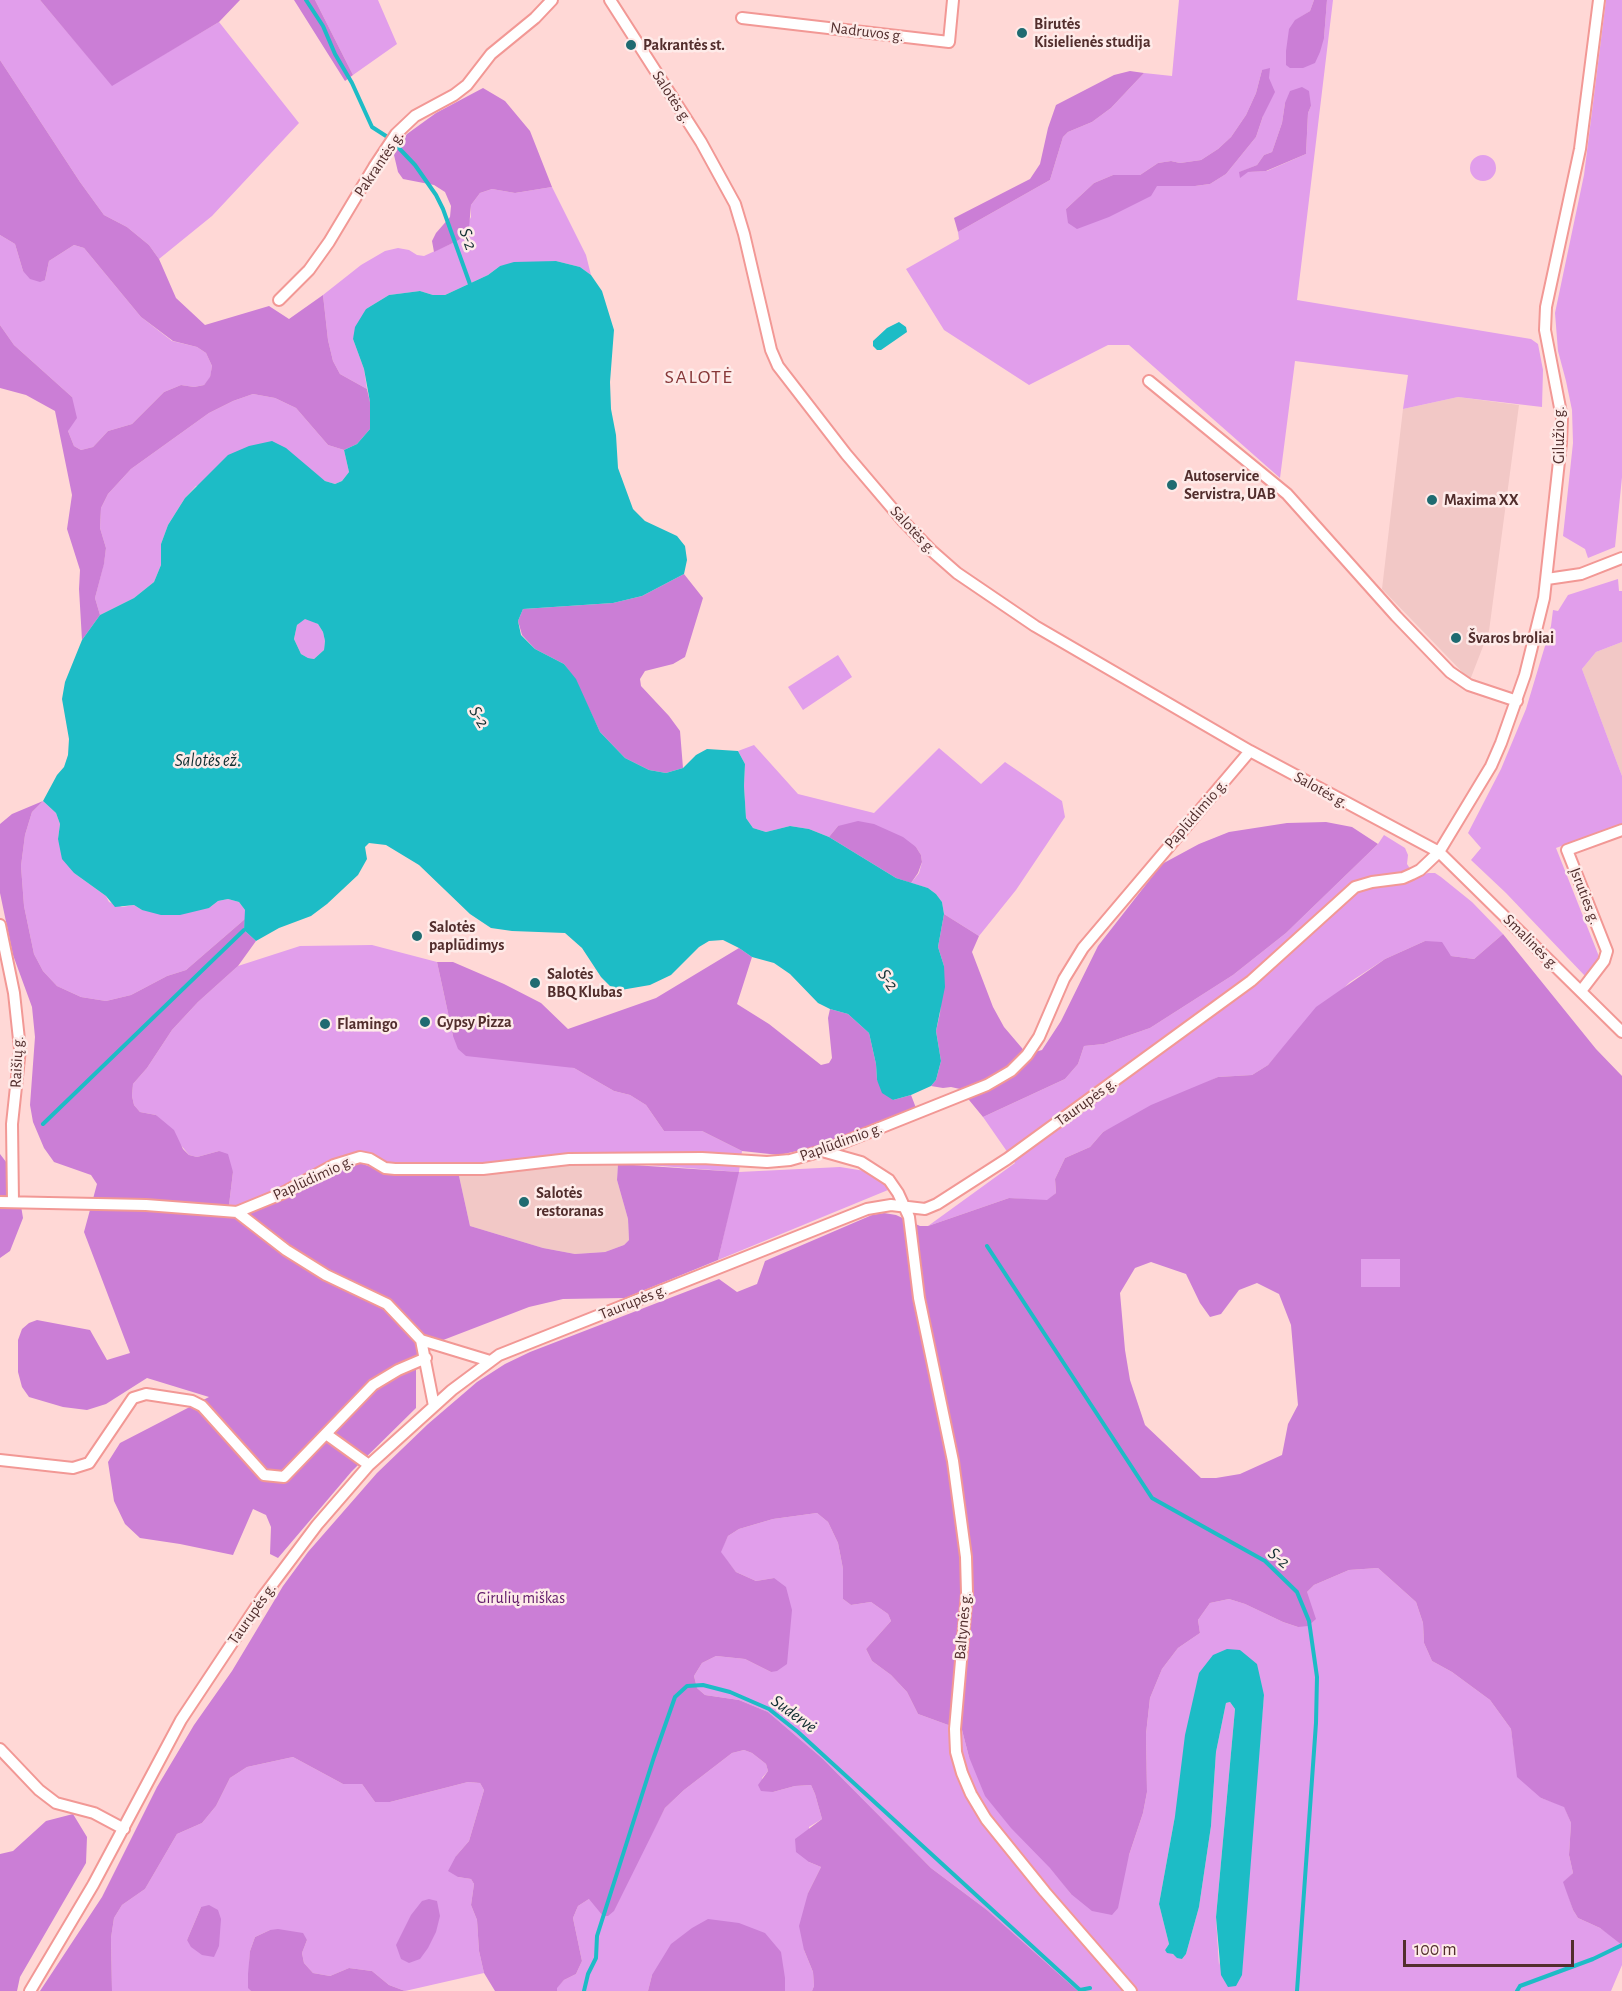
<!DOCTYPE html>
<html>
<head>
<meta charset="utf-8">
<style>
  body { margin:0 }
  #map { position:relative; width:1622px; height:1991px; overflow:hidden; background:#ffd8d6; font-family:"Alegreya Sans",sans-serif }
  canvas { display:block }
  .scale { position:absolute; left:1403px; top:1940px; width:171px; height:27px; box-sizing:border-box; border:3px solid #522e2d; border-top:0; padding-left:8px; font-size:18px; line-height:21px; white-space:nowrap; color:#522e2d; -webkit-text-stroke:4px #feebe9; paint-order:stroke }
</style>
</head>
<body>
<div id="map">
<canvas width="1622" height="1991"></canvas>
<div class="scale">100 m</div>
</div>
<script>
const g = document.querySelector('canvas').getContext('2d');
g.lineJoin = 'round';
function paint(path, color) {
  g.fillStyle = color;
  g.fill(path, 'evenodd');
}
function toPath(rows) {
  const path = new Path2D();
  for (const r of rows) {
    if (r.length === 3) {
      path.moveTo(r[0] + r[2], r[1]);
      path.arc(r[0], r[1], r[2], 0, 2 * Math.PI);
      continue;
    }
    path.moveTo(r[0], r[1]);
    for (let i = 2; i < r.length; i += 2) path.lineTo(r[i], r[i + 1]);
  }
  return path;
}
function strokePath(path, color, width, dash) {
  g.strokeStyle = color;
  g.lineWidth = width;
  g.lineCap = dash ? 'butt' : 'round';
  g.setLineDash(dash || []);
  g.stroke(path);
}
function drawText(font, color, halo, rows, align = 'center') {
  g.font = font + ' "Alegreya Sans",sans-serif';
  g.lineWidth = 5;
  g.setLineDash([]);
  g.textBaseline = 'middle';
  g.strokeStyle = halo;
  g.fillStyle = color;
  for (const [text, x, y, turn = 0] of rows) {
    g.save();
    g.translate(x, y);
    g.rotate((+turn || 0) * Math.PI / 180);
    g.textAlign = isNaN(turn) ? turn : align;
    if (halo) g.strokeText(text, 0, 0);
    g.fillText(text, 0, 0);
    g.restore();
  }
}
const built = toPath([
  [1458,397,1519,405,1489,631,1470,680,1382,589,1403,409],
  [1622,642,1622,776,1582,669,1596,652],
  [560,1164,618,1164,617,1180,628,1219,629,1240,624,1245,605,1252,575,1254,543,1248,470,1226,459,1176]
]);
const green = toPath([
  [0,0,40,0,112,85,219,22,299,123,212,216,159,259,149,245,127,227,104,215,80,182,0,60],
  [315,0,378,0,397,44,353,75],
  [1179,0,1314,0,1310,11,1296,20,1324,38,1327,0,1333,0,1297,300,1531,339,1538,344,1543,370,1542,407,1458,397,1403,409,1408,375,1295,361,1280,478,1129,345,1108,345,1029,385,944,330,906,269,959,239,958,232,1050,180,1063,137,1068,132,1092,122,1111,108,1144,73,1172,76],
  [1262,70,1263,116,1256,137,1226,174,1210,184,1195,186,1157,186,1066,209,1094,183,1113,175,1140,175,1158,163,1171,161,1180,163,1201,160,1218,149,1231,137,1246,115,1256,93],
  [1285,103,1311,106,1308,113,1306,154,1267,171,1240,172,1257,165,1264,155,1272,152,1282,123],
  [1606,0,1622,0,1622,477,1615,547,1588,558,1585,549,1563,536,1573,443,1572,410,1566,381,1558,351,1555,313,1584,175],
  [1483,168,13],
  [552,187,586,255,591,275,580,267,556,261,500,266,488,275,445,295,433,295,420,291,389,295,366,309,353,339,364,369,367,389,340,374,333,361,328,340,323,295,361,265,385,251,398,248,409,250,417,255,424,256,459,240,471,217,471,205,480,193,492,189,515,193],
  [0,235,15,244,23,271,45,280,49,261,74,245,84,248,141,317,172,341,197,347,206,353,212,366,210,378,204,385,194,387,181,385,164,392,132,424,108,431,93,447,81,450,74,446,68,431,72,397,14,345,0,325],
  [253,394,275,398,296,408,328,445,344,450,349,472,342,481,335,484,325,481,308,469,196,486,185,498,168,525,161,544,161,565,154,582,134,598,100,615,95,598,104,563,106,548,100,528,101,508,108,494,131,469,209,413,233,401],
  [1618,579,1619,591,1622,591,1622,642,1596,652,1582,669,1622,776,1622,824,1556,848,1600,959,1585,976,1506,893,1471,860,1481,848,1468,833,1501,769,1526,709,1551,626,1553,610,1558,611,1568,595],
  [305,618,318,624,323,632,325,641,324,650,314,659,308,658,301,654,294,639,297,625],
  [838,655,852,677,803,710,788,687],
  [754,745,798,794,874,813,939,748,981,784,1005,762,1062,801,1065,817,1016,890,979,936,944,914,942,902,936,894,928,888,911,883,919,873,922,862,921,855,916,847,838,826,829,837,809,829,790,826,766,832,753,828,746,818,744,786,745,764,738,751],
  [43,801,56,813,60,824,58,839,74,873,106,896,109,902,122,907,134,905,142,910,209,908,218,901,228,899,239,902,245,910,245,919,186,970,167,976,131,995,106,1001,81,997,57,986,43,971,34,954,24,906,21,866,25,835,32,812],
  [1384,835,1405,848,1408,855,1407,864,1416,878,1428,873,1435,873,1441,877,1472,902,1503,934,1474,959,1451,956,1425,941,1385,959,1350,982,1290,1040,1268,1065,1252,1075,1218,1077,1103,1132,1090,1147,1065,1158,1055,1179,1056,1193,1047,1201,1009,1198,928,1226,1015,1163,983,1117,1065,1079,1078,1064,1084,1046,1104,1044,1150,1028,1233,975,1286,933,1378,844],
  [372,945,437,962,453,1036,574,1068,614,1091,630,1095,646,1105,664,1131,702,1131,742,1151,739,1172,840,1167,865,1171,873,1175,882,1181,888,1190,718,1260,738,1172,636,1164,560,1164,459,1176,393,1175,360,1163,350,1164,256,1211,239,1217,234,1215,229,1205,233,1172,219,1151,197,1157,189,1155,156,1115,140,1112,134,1105,132,1096,133,1084,147,1068,172,1030,198,1002,238,966,300,946],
  [1361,1259,1400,1259,1400,1288,1361,1287],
  [817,1513,828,1522,838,1543,843,1569,843,1599,851,1605,871,1602,888,1614,891,1621,866,1649,872,1661,891,1675,907,1692,918,1714,962,1730,969,1757,1071,1894,1129,1855,1143,1813,1147,1792,1146,1734,1150,1698,1162,1669,1178,1648,1200,1633,1198,1620,1210,1603,1229,1599,1245,1604,1283,1622,1298,1627,1307,1592,1314,1585,1349,1570,1378,1568,1416,1602,1423,1623,1424,1643,1432,1661,1452,1672,1490,1700,1511,1729,1514,1750,1541,1798,1564,1806,1571,1823,1569,1855,1573,1873,1564,1882,1573,1910,1578,1918,1600,1928,1622,1943,1622,1965,1611,1991,1078,1991,987,1910,931,1868,823,1759,768,1712,739,1700,705,1695,697,1688,694,1676,702,1663,716,1656,745,1659,771,1672,774,1578,756,1581,736,1572,720,1552,728,1536,739,1529,773,1519],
  [1240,1650,1264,1695,1260,1738,1219,1965,1216,1917,1235,1709,1230,1702,1226,1703,1216,1752,1211,1826,1199,1907,1186,1954,1182,1959,1165,1950,1169,1944,1159,1904,1175,1816],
  [744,1750,752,1753,766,1764,768,1771,762,1778,773,1792,795,1786,811,1785,815,1794,822,1819,809,1827,809,1862,821,1867,808,1893,804,1950,813,1972,814,1986,812,1991,785,1991,785,1978,652,1975,648,1991,557,1991,556,1988,564,1980,576,1974,582,1961,573,1918,578,1906,589,1899,645,1846,665,1808,684,1790,732,1753],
  [293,1757,343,1784,362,1784,375,1802,390,1802,468,1782,480,1783,484,1790,469,1841,456,1856,458,1877,471,1879,474,1884,471,1905,477,1920,479,1951,484,1973,405,1991,389,1985,372,1971,349,1968,330,1976,313,1973,304,1963,302,1953,307,1940,270,1930,255,1937,250,1951,248,1987,251,1991,112,1991,111,1938,114,1918,122,1905,145,1889,177,1834,202,1823,216,1806,230,1778,247,1767],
  [201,1907,219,1946,187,1940]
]);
const forest = toPath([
  [40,0,240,0,219,22,112,86],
  [294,0,315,0,353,75,345,81],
  [1314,0,1327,0,1324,38,1320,52,1315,63,1303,68,1290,68,1286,65,1286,51,1289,29,1295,20,1310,11],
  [0,60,80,182,104,215,127,227,149,245,159,259,176,298,205,325,269,306,289,319,323,295,328,340,333,361,340,374,367,389,370,402,370,429,357,444,344,450,328,445,296,408,275,398,253,394,233,401,209,413,131,469,108,494,101,508,100,528,106,548,104,564,95,598,100,615,82,640,79,589,80,570,67,529,72,495,55,411,26,395,0,388,0,325,14,345,72,397,77,418,68,431,74,446,81,450,93,447,108,431,132,424,164,392,181,385,194,387,204,385,210,377,212,366,206,353,197,347,173,341,141,317,84,248,74,245,49,261,45,280,40,282,30,279,23,271,15,244,0,235],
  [1270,68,1269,78,1275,92,1263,116,1256,137,1226,174,1210,184,1195,186,1157,186,1151,196,1109,217,1077,229,1068,223,1066,209,1094,183,1113,175,1140,175,1158,163,1171,161,1180,163,1201,160,1218,149,1231,137,1246,115,1256,93,1262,70],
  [1130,71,1144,73,1111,108,1092,122,1068,132,1063,137,1050,180,958,232,954,218,1030,179,1040,164,1048,128,1056,105,1114,75],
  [1302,87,1309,91,1311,106,1308,113,1306,154,1266,171,1248,172,1240,178,1239,172,1257,165,1264,155,1272,152,1282,123,1285,103,1290,91],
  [483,88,505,101,530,131,552,187,515,193,492,189,480,193,471,205,469,228,459,240,434,252,432,241,436,233,450,217,451,206,445,192,434,185,403,179,398,172,394,155,407,134,436,113],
  [684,574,703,598,685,657,673,664,645,671,640,679,641,686,669,716,680,731,683,768,666,773,649,770,625,758,600,732,575,679,564,664,535,649,522,635,518,621,523,609,613,603,642,596],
  [43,801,32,812,25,835,21,866,24,906,34,954,43,971,57,986,81,997,106,1001,131,995,167,976,186,970,245,919,244,930,256,941,238,966,198,1002,172,1030,147,1068,133,1084,132,1096,134,1105,140,1112,156,1115,174,1130,183,1149,189,1155,197,1157,219,1151,228,1154,233,1172,229,1205,235,1215,239,1217,256,1211,350,1164,360,1163,393,1175,459,1176,470,1226,543,1248,575,1254,605,1252,624,1245,629,1240,628,1219,617,1180,618,1164,739,1172,718,1260,625,1298,563,1299,529,1307,425,1347,416,1363,416,1408,352,1471,278,1558,270,1554,271,1527,266,1515,253,1509,233,1555,180,1544,140,1538,125,1524,114,1501,108,1462,120,1443,209,1397,147,1378,106,1404,87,1410,63,1407,29,1397,22,1387,18,1372,18,1340,22,1329,29,1323,37,1320,90,1330,107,1360,130,1353,84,1232,97,1184,91,1175,54,1162,44,1148,33,1122,30,1105,35,1037,32,1007,13,955,0,893,0,824,12,814],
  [858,821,874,824,903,837,916,847,921,855,922,862,918,873,911,883,896,878,829,837,838,826],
  [1326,822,1352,827,1378,844,1286,933,1233,975,1150,1028,1104,1044,1084,1046,1078,1064,1065,1079,983,1117,960,1089,951,1087,943,1088,931,1086,936,1080,941,1061,936,1031,940,1013,944,966,938,947,944,914,979,936,972,952,993,1007,1004,1027,1027,1054,1042,1050,1061,1021,1098,946,1162,864,1199,844,1229,832,1287,823],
  [1503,934,1596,1049,1622,1076,1622,1945,1600,1928,1578,1918,1573,1910,1563,1882,1573,1873,1569,1855,1571,1823,1564,1807,1541,1798,1517,1777,1511,1729,1490,1700,1452,1672,1432,1661,1424,1643,1423,1623,1416,1602,1378,1568,1349,1570,1314,1585,1307,1592,1316,1619,1308,1626,1298,1627,1283,1622,1245,1604,1229,1599,1210,1603,1198,1620,1200,1633,1178,1648,1162,1669,1150,1698,1146,1734,1147,1792,1143,1813,1129,1855,1118,1908,1112,1915,1092,1911,1071,1894,1050,1868,1011,1828,985,1796,969,1757,962,1730,918,1714,907,1692,891,1675,872,1661,866,1649,891,1621,888,1614,871,1602,851,1605,843,1599,843,1569,838,1543,828,1522,817,1513,773,1519,739,1529,728,1536,721,1552,736,1572,756,1581,774,1578,786,1587,792,1610,787,1664,777,1671,771,1672,745,1659,716,1656,702,1663,694,1676,697,1688,705,1695,739,1700,768,1712,823,1759,931,1868,987,1910,1078,1991,812,1991,814,1986,813,1972,804,1950,799,1926,808,1893,821,1867,809,1862,796,1852,795,1839,822,1819,815,1794,811,1785,795,1786,773,1792,761,1791,758,1785,768,1771,766,1764,752,1753,744,1750,732,1753,684,1790,665,1808,614,1911,608,1916,603,1916,589,1899,578,1906,573,1918,582,1961,576,1974,564,1980,557,1988,557,1991,495,1991,484,1973,479,1951,477,1920,471,1905,474,1884,471,1879,458,1877,448,1871,456,1856,469,1841,484,1790,480,1783,468,1782,390,1802,375,1802,362,1784,343,1784,293,1757,247,1767,230,1778,216,1806,202,1823,177,1834,145,1889,122,1905,114,1918,111,1938,112,1991,40,1991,102,1897,157,1787,194,1725,232,1671,283,1586,308,1552,377,1473,428,1424,477,1382,505,1364,530,1352,719,1279,737,1292,757,1284,765,1261,872,1215,884,1213,896,1215,920,1226,928,1226,1009,1198,1047,1200,1056,1193,1055,1179,1065,1158,1090,1147,1103,1132,1151,1105,1218,1077,1252,1075,1268,1065,1316,1007,1385,959,1425,941,1442,942,1451,956,1474,959],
  [1361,1259,1400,1259,1400,1287,1361,1287],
  [1151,1262,1186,1274,1200,1303,1210,1317,1221,1314,1239,1290,1257,1283,1279,1294,1291,1325,1298,1405,1288,1424,1282,1455,1240,1474,1216,1478,1201,1478,1145,1425,1130,1380,1125,1350,1120,1293,1135,1268],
  [739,948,752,957,737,1004,769,1024,821,1065,829,1063,832,1058,828,1018,830,1009,848,1014,869,1033,876,1064,877,1080,893,1100,911,1095,916,1108,811,1148,779,1155,742,1151,702,1131,664,1131,646,1105,630,1095,614,1091,574,1068,466,1056,458,1049,453,1036,437,962,453,962,504,984,541,1003,568,1029,656,998],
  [0,1154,16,1175,23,1218,10,1251,0,1258],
  [73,1814,87,1837,86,1863,20,1977,17,1991,0,1991,0,1854,13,1851,46,1821],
  [429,1899,437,1901,440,1916,436,1932,428,1948,420,1959,409,1963,401,1959,396,1945,411,1915,422,1901],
  [209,1905,218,1910,221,1919,219,1946,214,1957,202,1955,191,1947,187,1940,201,1907],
  [708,1919,739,1923,765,1933,781,1952,785,1978,785,1991,648,1991,652,1975,671,1944,692,1928],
  [278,1929,303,1933,307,1940,302,1953,304,1963,313,1973,330,1976,349,1968,372,1971,389,1985,405,1991,251,1991,248,1988,248,1974,250,1951,255,1937,270,1930]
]);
const water = toPath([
  [556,261,580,267,591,275,602,291,614,330,610,382,611,409,616,435,618,468,633,509,645,521,677,536,685,546,687,560,684,574,642,596,613,603,523,609,518,621,521,635,535,649,564,664,576,679,600,732,625,758,649,770,666,773,683,768,696,755,707,749,738,751,745,764,744,786,746,818,753,828,766,832,790,826,809,829,829,837,896,878,928,888,936,894,942,902,944,914,938,947,944,966,945,987,936,1031,941,1061,936,1080,931,1086,911,1095,893,1100,882,1093,877,1080,876,1064,869,1033,848,1014,830,1009,818,1003,790,974,774,963,752,957,739,948,723,940,709,941,699,947,671,975,650,985,621,990,610,986,601,977,582,948,565,933,512,931,491,928,470,914,419,865,386,845,369,843,365,847,367,859,358,875,327,904,311,916,279,928,256,941,244,930,245,910,239,902,228,899,218,901,209,908,180,915,161,915,142,910,134,905,115,907,106,896,74,873,62,859,58,839,60,824,56,813,43,801,57,775,64,767,68,755,69,739,62,699,65,682,82,640,100,615,134,598,154,582,161,565,161,544,168,525,185,498,228,455,249,446,272,441,286,448,325,481,335,484,342,481,349,472,344,450,357,444,370,429,370,402,364,369,353,339,355,327,366,309,389,295,420,291,433,295,445,295,488,275,500,266,514,262],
  [305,619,318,624,323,632,325,641,324,650,314,659,308,658,301,654,294,639,297,625],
  [899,322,906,327,907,332,881,350,877,350,873,346,873,341,887,328],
  [1227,1649,1240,1650,1257,1664,1264,1695,1242,1975,1236,1986,1228,1987,1221,1975,1216,1917,1235,1709,1230,1702,1226,1703,1216,1752,1211,1826,1199,1907,1186,1954,1182,1959,1177,1958,1173,1954,1167,1953,1165,1950,1169,1944,1159,1904,1175,1816,1185,1735,1199,1673,1213,1655]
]);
const stream = toPath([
  [306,0,323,26,335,54,352,83,372,127,386,136],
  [396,145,415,165,436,195,443,209,471,287],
  [43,1124,244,930],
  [987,1246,1152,1498,1265,1561,1297,1592,1309,1621,1317,1677,1316,1723,1297,1991],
  [1080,1990,1090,1988],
  [584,1991,588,1974,596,1958,597,1936,654,1757,675,1697,687,1686,703,1685,730,1692,769,1709,798,1732,1081,1991],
  [1517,1991,1520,1986,1593,1959,1622,1945]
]);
const street = toPath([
  [610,0,701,142,735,204,744,234,771,350,778,366,846,454,903,521,932,551,957,573,1035,626,1250,751,1439,852,1622,1032],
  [742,18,949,42,953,0],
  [279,300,309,270,329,242,374,167,396,134,415,116,454,95,467,85,491,54,535,18,552,0],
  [1149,381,1287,494,1396,616,1450,672,1469,685,1517,701],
  [1547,579,1581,574,1622,558],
  [0,925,14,993,20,1049,12,1124,13,1202],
  [1581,991,1604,961,1607,951,1567,850,1622,830],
  [822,1151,861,1162,889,1180,898,1193,909,1217,919,1298,953,1461,966,1557,967,1593,955,1729,956,1752,962,1773,971,1794,986,1819,1045,1892,1131,1991],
  [0,1202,146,1205,237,1212,286,1250,326,1275,387,1304,421,1340,490,1361],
  [237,1212,281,1194,334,1165,360,1157,370,1159,385,1168,395,1169,483,1169,569,1159,702,1158,767,1162,790,1160,822,1151,987,1085,1011,1071,1027,1055,1039,1037,1064,979,1083,948,1250,751],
  [421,1340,434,1406],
  [326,1434,369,1465],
  [0,1460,73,1468,89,1463,133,1398,146,1394,192,1401,202,1406,264,1475,284,1477,373,1385,398,1370,426,1358],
  [0,1749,39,1790,56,1803,94,1813,124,1829],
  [30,1991,93,1885,181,1720,262,1598,317,1525,369,1465,452,1390,499,1355,867,1209,891,1205,925,1209,937,1204,1007,1159,1251,981,1355,887,1372,882,1403,878,1412,874,1420,870,1439,852,1491,766,1501,743,1525,675,1544,598,1561,443,1562,418,1545,330,1546,307,1580,149,1599,0]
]);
const markers = [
  [1022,33,6,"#1f6b71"],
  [631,45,6,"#1f6b71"],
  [1172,485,6,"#1f6b71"],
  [1432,500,6,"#1f6b71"],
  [1456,638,6,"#1f6b71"],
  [417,936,6,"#1f6b71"],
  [535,983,6,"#1f6b71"],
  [425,1022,6,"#1f6b71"],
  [325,1024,6,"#1f6b71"],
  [524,1202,6,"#1f6b71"]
];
const poiNames = [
  ["Birutės",1034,24],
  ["Kisielienės studija",1034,42],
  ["Pakrantės st.",643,45],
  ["Autoservice",1184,476],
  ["Servistra, UAB",1184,494],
  ["Maxima XX",1444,500],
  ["Švaros broliai",1468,638],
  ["Salotės",429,927],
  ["paplūdimys",429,945],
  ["Salotės",547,974],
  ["BBQ Klubas",547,992],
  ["Gypsy Pizza",437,1022],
  ["Flamingo",337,1024],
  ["Salotės",536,1193],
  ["restoranas",536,1211]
];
const streetNames = [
  ["Nadruvos g.",867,32,7],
  ["Salotės g.",672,97,57],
  ["Pakrantės g.",379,164,-56],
  ["Gilužio g.",1559,435,-90],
  ["Salotės g.",913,530,47],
  ["Salotės g.",1321,790,29],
  ["Paplūdimio g.",1196,814,-49],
  ["Įsruties g.",1585,896,69],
  ["Smalinės g.",1531,942,45],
  ["Raišių g.",17,1062,-87],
  ["Taurupės g.",1086,1102,-36],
  ["Paplūdimio g.",841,1142,-20],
  ["Paplūdimio g.",313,1178,-25],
  ["Taurupės g.",633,1302,-22],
  ["Taurupės g.",252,1614,-55],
  ["Baltynės g.",963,1626,-85]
];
const parkNames = [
  ["Girulių miškas",521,1598]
];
const waterNames = [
  ["S-2",468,239,70],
  ["S-2",479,717,58],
  ["Salotės ež.",208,761],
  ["S-2",888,980,56],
  ["S-2",1279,1558,39],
  ["Sudervė",794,1714,36]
];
const quarterNames = [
  ["SALOTĖ",699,377]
];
paint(built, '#f2c8c6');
paint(green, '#e19eeb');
paint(forest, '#cb7ed6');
paint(water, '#1dbcc6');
strokePath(stream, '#1dbcc6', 4);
strokePath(street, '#f29895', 14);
strokePath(street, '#fff', 10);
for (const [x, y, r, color] of markers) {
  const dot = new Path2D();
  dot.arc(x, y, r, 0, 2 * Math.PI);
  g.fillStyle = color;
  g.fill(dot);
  strokePath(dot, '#feebe9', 2);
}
drawText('bold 16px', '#522e2d', '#feebe9', poiNames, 'left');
drawText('16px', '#522e2d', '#feebe9', streetNames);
drawText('16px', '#5e1868', '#feebe9', parkNames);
drawText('italic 18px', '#112f32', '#feebe9', waterNames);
g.letterSpacing = '1.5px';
drawText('20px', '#873839', '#feebe9', quarterNames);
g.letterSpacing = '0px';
</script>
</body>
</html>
